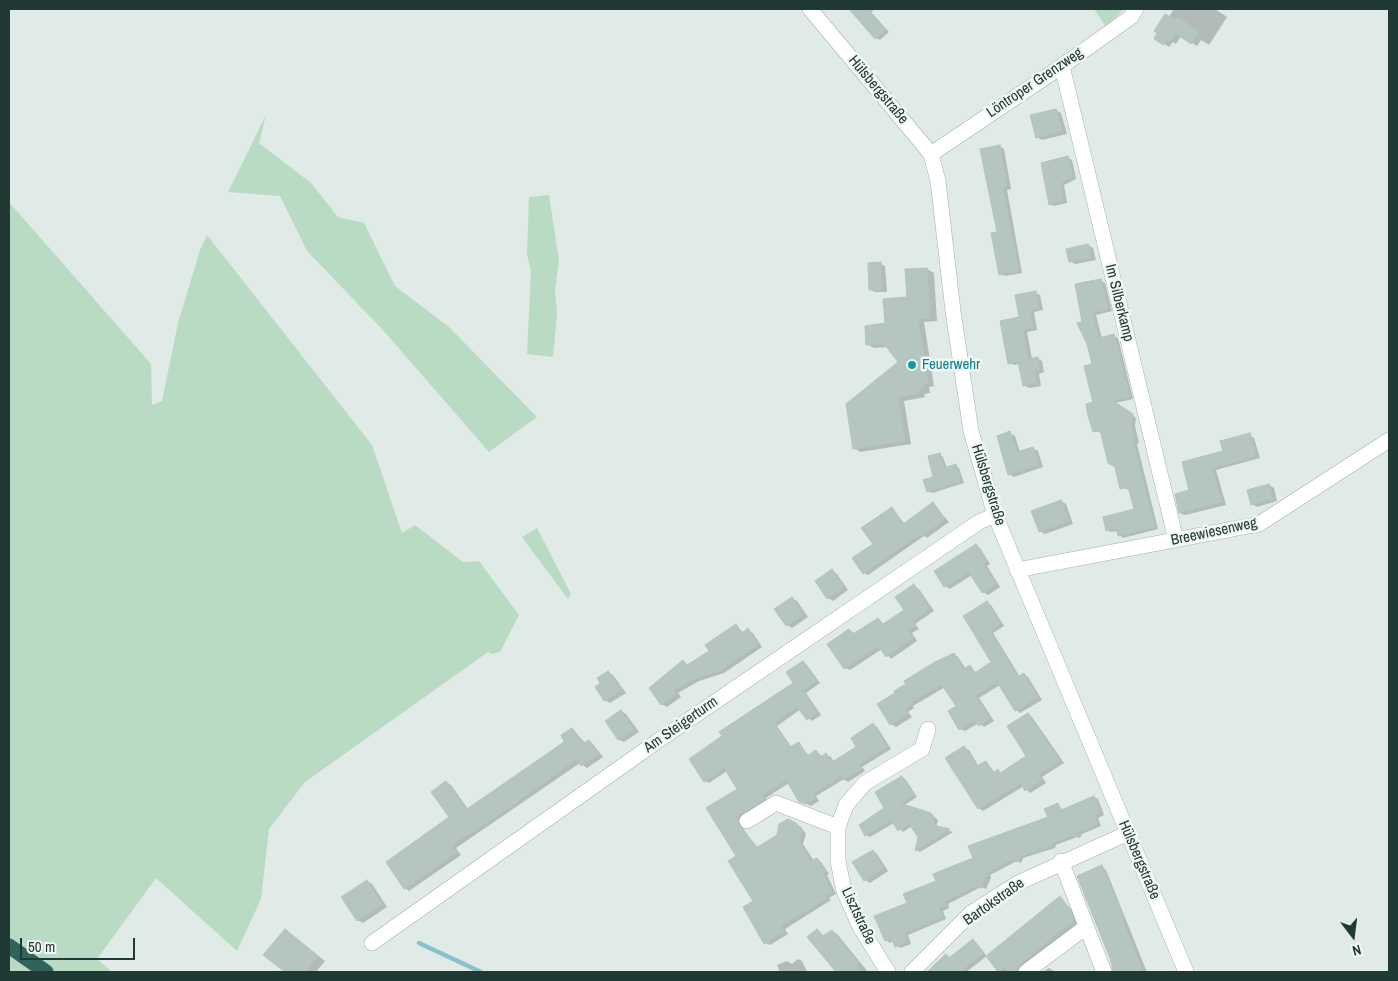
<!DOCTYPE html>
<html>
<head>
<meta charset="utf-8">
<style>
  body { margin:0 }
  #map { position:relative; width:1398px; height:981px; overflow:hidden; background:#e0eae6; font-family:"Archivo Narrow",sans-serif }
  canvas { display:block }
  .frame { position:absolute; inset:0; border:10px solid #213934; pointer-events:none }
  .north { position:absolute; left:1328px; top:911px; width:50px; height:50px; -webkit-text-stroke:4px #f0f7f4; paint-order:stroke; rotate:165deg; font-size:14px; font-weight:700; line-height:20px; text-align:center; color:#213934 }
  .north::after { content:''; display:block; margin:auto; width:18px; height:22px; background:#213934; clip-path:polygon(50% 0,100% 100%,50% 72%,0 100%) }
  .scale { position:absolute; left:20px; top:938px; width:115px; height:22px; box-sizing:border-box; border:2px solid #213934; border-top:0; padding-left:6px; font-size:15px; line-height:18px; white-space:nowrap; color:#213934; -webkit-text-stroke:4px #f0f7f4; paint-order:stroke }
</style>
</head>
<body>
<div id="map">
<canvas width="1398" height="981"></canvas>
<div class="frame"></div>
<div class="north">N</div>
<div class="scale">50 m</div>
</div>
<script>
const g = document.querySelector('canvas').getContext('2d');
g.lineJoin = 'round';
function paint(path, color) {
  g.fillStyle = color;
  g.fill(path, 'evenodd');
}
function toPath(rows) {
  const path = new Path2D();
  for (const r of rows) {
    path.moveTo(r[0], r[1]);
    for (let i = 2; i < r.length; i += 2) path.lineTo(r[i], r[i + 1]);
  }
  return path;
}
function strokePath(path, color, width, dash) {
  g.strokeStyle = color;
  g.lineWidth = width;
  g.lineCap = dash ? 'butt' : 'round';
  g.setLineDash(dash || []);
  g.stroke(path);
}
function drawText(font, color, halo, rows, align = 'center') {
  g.font = font + ' "Archivo Narrow",sans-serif';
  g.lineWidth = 5;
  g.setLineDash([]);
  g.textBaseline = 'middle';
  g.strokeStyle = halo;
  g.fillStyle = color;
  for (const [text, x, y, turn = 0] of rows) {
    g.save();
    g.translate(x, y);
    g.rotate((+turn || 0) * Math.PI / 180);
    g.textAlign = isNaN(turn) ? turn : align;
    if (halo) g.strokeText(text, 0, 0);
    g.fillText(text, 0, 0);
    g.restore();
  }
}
const green = toPath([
  [1094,9,1124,9,1106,27],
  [266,115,259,143,311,183,338,217,364,223,395,286,449,327,537,417,489,452,382,329,307,251,280,196,228,192],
  [549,195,559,261,555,290,557,314,553,357,527,354,531,271,527,254,529,197],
  [9,202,151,364,152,405,162,401,178,323,200,250,207,235,372,445,402,533,415,525,463,562,479,561,519,615,500,652,492,654,488,652,305,782,269,829,261,899,237,951,156,878,97,959,112,972,9,972],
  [537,528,571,594,568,599,522,537]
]);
const shadow = toPath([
  [850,9,875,9,871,12,889,32,880,40,876,38],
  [1174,9,1215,9,1227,17,1209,45,1201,40,1197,46,1181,36,1176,44,1173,42,1169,47,1155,38],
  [1056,110,1061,113,1067,134,1042,140,1037,137,1032,116],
  [999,146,1004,149,1011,189,1007,190,1022,273,1005,276,1000,274],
  [1068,158,1072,160,1076,179,1064,185,1067,203,1054,206,1050,204],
  [1088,245,1093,248,1096,260,1075,264,1070,261],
  [880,264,885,266,887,292,875,292,871,290],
  [927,269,934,273,937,321,924,322,934,386,929,387,930,393,924,394,925,397,904,401,911,444,860,452,854,448,900,362,888,347,874,348,868,345,909,298],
  [1100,280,1105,283,1112,311,1096,315,1102,339,1114,336,1118,338,1133,399,1115,403,1136,418,1135,426,1139,443,1137,444,1158,529,1123,538,1119,535,1118,531,1111,532,1107,530,1136,510,1130,489,1123,489,1134,486,1121,488,1116,467,1102,433,1094,431,1093,365,1084,323],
  [1036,293,1040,295,1043,310,1034,312,1037,330,1027,332,1032,359,1037,358,1042,361,1044,372,1039,374,1041,386,1029,388,1024,385,1020,364,1014,365,1010,363,1020,318],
  [1010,433,1015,436,1020,452,1033,448,1038,451,1043,467,1014,477,1009,474],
  [1249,435,1254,438,1260,458,1216,470,1226,505,1185,515,1180,513,1191,491,1224,452],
  [940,455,943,457,947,468,956,466,959,468,964,483,932,493,928,491,935,478],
  [1269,485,1274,488,1277,501,1257,507,1252,504],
  [1061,501,1066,504,1073,524,1045,534,1040,531],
  [933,504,949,522,927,538,924,536,868,575,864,573,874,544,892,509,905,524],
  [976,545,980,548,990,564,987,566,1000,587,988,595,983,592,972,575,950,589,945,586,936,571],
  [832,571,837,574,848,590,833,601,828,598],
  [914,586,919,589,934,611,915,624,919,629,912,633,917,641,891,659,882,649,850,670,845,668,850,630,855,634,878,619,884,625,905,610],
  [792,598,797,601,808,617,792,628,787,625],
  [987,603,991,605,1004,626,993,633,1020,677,1024,675,1028,677,1042,700,1020,713,1016,710,1000,685,979,698,994,721,984,727,979,723,965,731,960,729,957,707,945,687,913,706,914,708,908,712,912,717,896,727,891,724,879,704,954,655,958,657,966,669,970,667,977,673,993,663],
  [736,626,744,633,748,630,753,633,762,647,724,673,699,681,678,693,681,697,667,707,662,704,683,662,689,666,711,651],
  [803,662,807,665,820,683,806,693,821,715,812,721,801,709,777,726,792,748,799,744,809,756,816,751,823,757,826,755,831,757,834,762,858,747,873,725,877,727,891,749,862,767,865,771,848,782,844,779,816,796,819,801,811,806,800,801,789,783,766,798,768,802,741,819,743,829,758,848,796,824,801,827,806,834,803,844,814,861,817,859,821,862,829,874,827,875,836,894,829,898,831,900,785,929,788,934,770,945,765,943,755,901,738,856,708,809,739,790,727,771,709,783,705,781,795,684],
  [608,672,613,675,626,693,610,703,605,700,596,687,602,684],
  [621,711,626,714,639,732,624,742,619,740,606,721],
  [1028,714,1032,717,1064,763,1042,777,1046,783,1030,793,1024,786,983,811,979,808,964,748,969,750,979,767,986,762,995,773,998,771,1002,773,1028,757],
  [572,729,585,743,589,741,593,744,603,757,587,768,580,763,456,848,461,855,409,891,405,888,451,817,446,782,451,785,468,809,566,742],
  [902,777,906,780,917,797,903,806,931,814,938,820,936,827,953,832,920,852,916,850,919,837,912,826,903,832,894,823,870,837,866,835,886,808],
  [1094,797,1098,799,1104,815,1098,818,1101,826,1082,834,1080,838,1077,837,1056,845,1055,848,1023,858,1021,863,1017,861,990,875,991,878,986,889,981,887,948,904,949,908,943,911,946,919,908,935,911,944,900,948,894,941,890,943,886,940,909,904,937,881,974,858,1049,818,1058,805,1063,810],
  [873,851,877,854,888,871,870,883,865,880],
  [1102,867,1106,870,1147,972,1115,972],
  [367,881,372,884,387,907,363,923,358,920],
  [1060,898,1074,912,1078,923,1018,972,999,971],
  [285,930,325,961,316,972,287,972,265,955],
  [817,930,825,937,832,931,837,934,868,972,834,972,836,971],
  [973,941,987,956,966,972,929,972,946,956,950,958],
  [798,959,802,961,807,972,780,972,777,965,787,961,792,964],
  [1049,968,1054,971,1055,972,1043,972]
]);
const stream = toPath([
  [419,943,481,972]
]);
const building = toPath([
  [849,9,867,9,886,30,875,39,849,9],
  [1165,14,1173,19,1179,18,1199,32,1191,44,1175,33,1170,42,1167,40,1163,45,1154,39,1157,33,1154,31,1165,14],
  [1056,109,1062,131,1036,138,1030,115,1056,109],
  [1000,145,1007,187,1003,188,1019,271,999,275,991,233,997,232,980,149,1000,145],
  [1068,156,1073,177,1061,183,1063,201,1049,205,1041,163,1068,156],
  [1088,244,1091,258,1069,262,1066,249,1088,244],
  [881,262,882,290,869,290,868,263,881,262],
  [927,268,930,318,918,319,928,383,923,384,924,390,918,390,919,394,898,397,905,441,853,449,846,404,898,362,884,344,866,345,865,326,885,323,883,299,907,297,905,269,927,268],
  [1101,279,1108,309,1092,313,1099,338,1114,334,1130,397,1113,401,1133,414,1131,424,1135,441,1133,442,1155,527,1118,536,1116,528,1106,531,1103,517,1134,509,1128,487,1120,489,1115,467,1108,463,1100,430,1093,432,1088,416,1086,404,1093,402,1084,366,1092,364,1087,344,1077,323,1082,322,1075,284,1101,279],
  [1036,291,1039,308,1030,310,1033,328,1023,330,1028,359,1038,357,1040,370,1035,371,1037,383,1023,386,1018,362,1008,364,1000,321,1019,317,1015,295,1036,291],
  [1010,431,1017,452,1033,447,1039,465,1008,475,997,436,1010,431],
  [1250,433,1256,456,1212,468,1222,502,1179,513,1175,494,1189,490,1182,462,1223,451,1220,441,1250,433],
  [940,453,944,468,956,464,961,481,927,492,923,480,933,477,928,456,940,453],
  [1269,484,1273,499,1251,505,1247,490,1269,484],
  [1061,500,1069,521,1039,532,1031,511,1061,500],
  [933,502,945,519,921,536,920,534,863,574,852,558,873,544,861,528,892,507,903,524,933,502],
  [976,544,987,561,983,564,996,584,982,593,969,572,944,587,934,571,976,544],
  [832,569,844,587,827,599,815,581,832,569],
  [914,584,930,608,912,621,915,626,908,631,913,638,886,657,878,646,844,669,827,644,849,629,853,634,878,618,883,624,904,610,895,597,914,584],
  [792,597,803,614,786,626,774,609,792,597],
  [987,601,1001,624,990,631,1018,677,1024,673,1038,697,1015,711,997,682,975,695,990,718,979,726,975,720,959,730,948,711,956,706,941,684,910,703,911,705,905,709,908,714,890,725,877,704,895,693,894,691,906,684,904,681,935,662,954,653,964,669,970,665,975,673,991,662,963,616,987,601],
  [736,624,742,633,748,628,759,644,717,672,694,679,674,690,677,694,661,705,649,688,683,660,687,665,709,651,705,645,736,624],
  [803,661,817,681,803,690,818,712,807,720,797,707,774,723,790,747,799,742,807,756,816,750,821,757,826,753,832,762,856,747,851,738,873,723,887,747,859,764,861,769,843,780,841,776,813,794,816,798,806,804,799,802,786,780,762,795,765,799,737,816,739,826,744,830,756,848,777,835,779,824,788,819,796,823,802,831,799,841,811,861,817,858,826,872,823,873,832,892,826,896,827,898,781,926,784,931,764,944,743,907,753,901,728,861,736,856,706,808,737,789,724,768,704,782,689,759,722,736,719,732,793,683,786,672,803,661],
  [608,671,622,690,604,701,595,687,600,683,597,678,608,671],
  [621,710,634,729,618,740,605,721,621,710],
  [1028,713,1060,761,1039,774,1042,780,1025,791,1021,783,978,809,945,758,964,746,977,766,986,761,993,773,998,769,1000,773,1026,756,1007,726,1028,713],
  [572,728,584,743,589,740,599,754,581,766,576,759,506,810,452,845,457,852,404,889,386,862,449,817,431,792,446,781,467,809,564,742,561,735,572,728],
  [902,776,914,795,900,803,931,813,934,817,933,825,950,829,915,851,918,837,909,824,898,831,891,820,865,836,859,825,884,808,875,792,902,776],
  [1094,796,1101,813,1095,815,1098,824,1078,832,1076,837,1072,835,1052,843,1051,846,1019,857,1017,862,1012,860,1000,865,998,868,986,873,988,876,985,877,981,888,976,886,944,902,946,906,939,908,943,917,904,933,908,942,895,947,891,938,885,941,874,916,907,903,903,894,936,881,933,874,973,858,968,846,1048,817,1044,809,1058,803,1061,810,1094,796],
  [873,850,884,868,864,881,852,862,873,850],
  [1102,865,1124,918,1122,919,1143,972,1113,971,1110,958,1077,876,1102,865],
  [367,880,383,904,357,921,341,897,367,880],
  [1060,896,1069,908,1074,920,1020,964,1017,972,1009,972,1005,967,998,972,986,956,1060,896],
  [285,929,318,956,305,972,285,972,263,955,285,929],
  [817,929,823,936,832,930,859,963,856,966,861,972,836,972,807,937,817,929],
  [973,939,984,953,959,972,927,972,946,954,949,958,973,939]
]);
const minor = toPath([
  [810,9,931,154,938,181,953,311,971,431,995,515,1186,972],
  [1062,66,1176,540],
  [931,154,1062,66,1131,17,1136,9],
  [1017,570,1259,524,1389,440],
  [747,821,776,803,838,827],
  [1061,861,1104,972],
  [372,943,662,738,979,522,995,515],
  [888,972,860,927,844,891,838,861,838,827,846,805,865,783,922,749,928,729],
  [912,972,971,913,1018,883,1128,833],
  [1026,972,1086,927]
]);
const highway = toPath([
  [9,946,46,972]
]);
const markers = [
  [912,365,5,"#0f9aa8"]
];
const streetNames = [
  ["Löntroper Grenzweg",1035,83,-34],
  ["Hülsbergstraße",878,90,50],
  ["Im Silberkamp",1119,303,76],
  ["Hülsbergstraße",988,485,73],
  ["Breewiesenweg",1214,532,-12],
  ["Am Steigerturm",681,725,-35],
  ["Hülsbergstraße",1139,860,67],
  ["Bartokstraße",994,902,-35],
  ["Lisztstraße",858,916,65]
];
const cultureNames = [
  ["Feuerwehr",922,365]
];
paint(green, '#b9dbc3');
paint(shadow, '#0003');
strokePath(stream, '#89c1cd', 4.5);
paint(building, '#b5c5bf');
strokePath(building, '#b3c3bd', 1);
strokePath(minor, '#a3b1ad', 16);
strokePath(highway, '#bcc4c2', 16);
strokePath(minor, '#fff', 15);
strokePath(highway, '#2e645b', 15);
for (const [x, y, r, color] of markers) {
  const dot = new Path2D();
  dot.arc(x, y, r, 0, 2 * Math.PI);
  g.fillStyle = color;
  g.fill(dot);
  strokePath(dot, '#f0f7f4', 2);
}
drawText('15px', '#213934', '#f0f7f4', streetNames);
drawText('15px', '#0d838f', '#f0f7f4', cultureNames, 'left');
</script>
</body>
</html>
